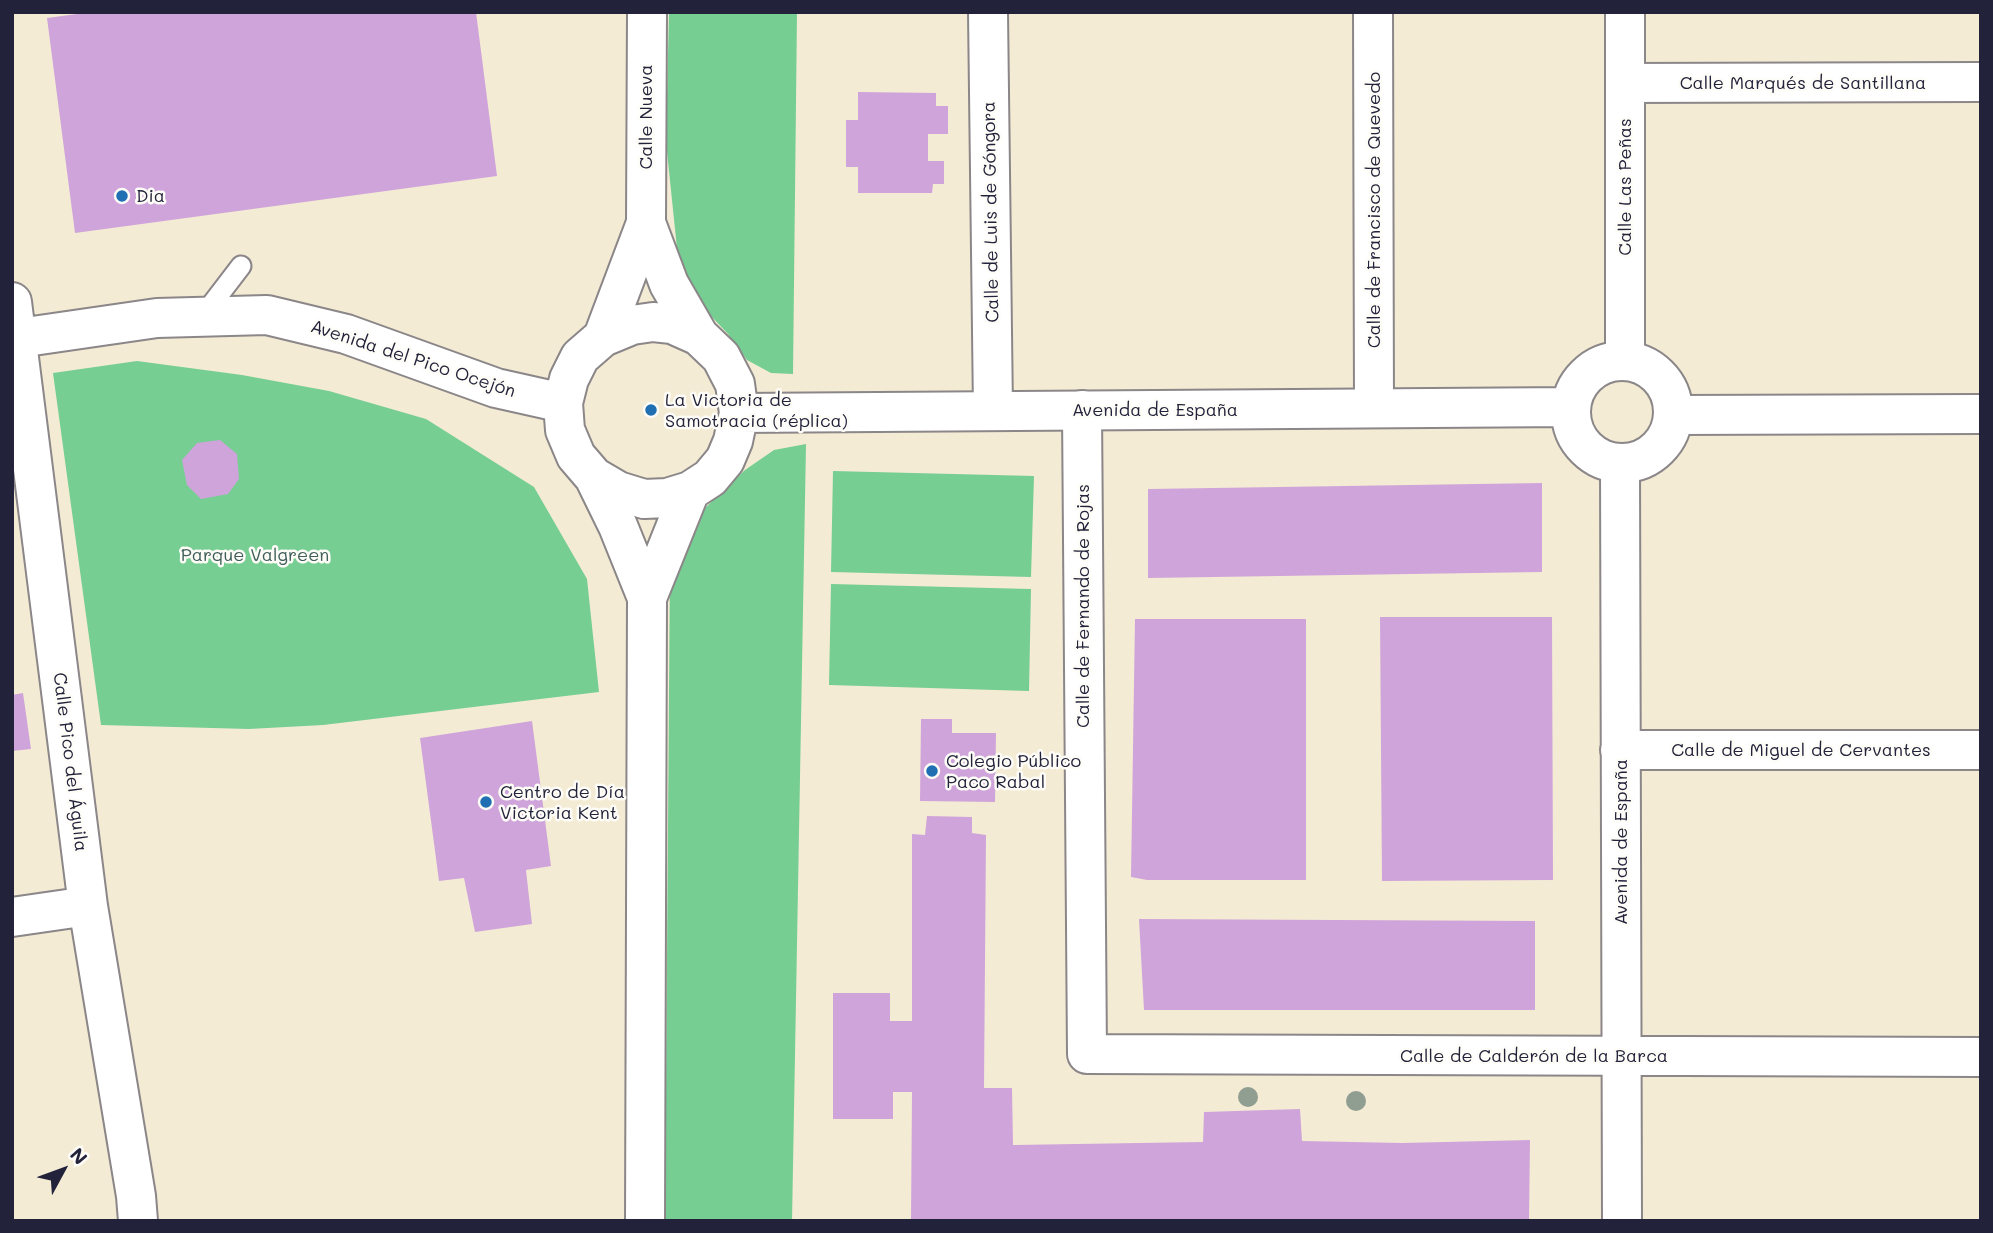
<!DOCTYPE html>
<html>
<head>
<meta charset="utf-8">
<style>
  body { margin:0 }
  #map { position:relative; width:1993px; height:1233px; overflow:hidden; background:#f4ebd5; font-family:Mali,sans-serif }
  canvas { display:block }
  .frame { position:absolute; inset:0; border:14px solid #22223b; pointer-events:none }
  .north { position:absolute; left:28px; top:1135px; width:70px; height:70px; -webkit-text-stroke:5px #fdfcf7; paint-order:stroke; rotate:49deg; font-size:19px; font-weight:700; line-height:28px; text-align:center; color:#22223b }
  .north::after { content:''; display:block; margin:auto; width:24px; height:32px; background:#22223b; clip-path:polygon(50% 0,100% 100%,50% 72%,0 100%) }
</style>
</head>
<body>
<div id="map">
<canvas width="1993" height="1233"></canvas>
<div class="frame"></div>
<div class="north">N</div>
</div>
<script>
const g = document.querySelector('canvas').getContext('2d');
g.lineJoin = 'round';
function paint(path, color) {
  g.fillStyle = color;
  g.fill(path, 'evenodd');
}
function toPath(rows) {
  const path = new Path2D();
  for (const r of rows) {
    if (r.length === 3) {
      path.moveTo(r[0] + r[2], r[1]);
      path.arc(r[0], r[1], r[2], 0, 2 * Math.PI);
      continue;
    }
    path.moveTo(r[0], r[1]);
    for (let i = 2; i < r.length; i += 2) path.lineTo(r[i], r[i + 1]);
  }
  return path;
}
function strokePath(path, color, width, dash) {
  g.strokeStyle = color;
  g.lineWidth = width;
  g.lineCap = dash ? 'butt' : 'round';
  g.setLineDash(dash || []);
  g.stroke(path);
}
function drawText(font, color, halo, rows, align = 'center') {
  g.font = font + ' Mali,sans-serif';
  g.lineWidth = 5;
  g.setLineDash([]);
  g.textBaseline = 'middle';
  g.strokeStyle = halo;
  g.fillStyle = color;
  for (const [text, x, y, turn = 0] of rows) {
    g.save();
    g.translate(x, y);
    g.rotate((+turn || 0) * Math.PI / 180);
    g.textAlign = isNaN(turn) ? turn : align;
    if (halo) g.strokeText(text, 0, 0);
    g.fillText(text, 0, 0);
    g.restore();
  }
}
const green = toPath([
  [669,12,797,12,793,374,771,373,747,360,728,334,695,299,681,287,666,142],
  [137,361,242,375,329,391,426,419,534,487,587,579,599,692,323,725,249,729,101,725,53,373],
  [806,444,792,1221,665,1221,670,562,706,507,745,470,774,450],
  [833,471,1034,476,1031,577,831,572],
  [831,584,1031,589,1029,691,829,685]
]);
const building = toPath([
  [92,12,476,12,497,176,75,233,47,18],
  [858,92,936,93,936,106,948,106,948,134,928,134,928,161,944,161,944,184,933,184,932,193,858,193,858,167,846,167,846,120,858,120],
  [220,440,237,454,239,479,228,494,201,499,187,485,182,460,197,443],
  [1542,483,1542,572,1148,578,1148,489],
  [1380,617,1552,617,1553,880,1382,881],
  [1135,619,1306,619,1306,880,1147,880,1131,877],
  [23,693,31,749,12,751,12,695],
  [921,719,952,719,952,733,996,733,995,802,920,801],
  [532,721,551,866,526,870,532,924,475,932,464,878,439,881,420,738],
  [927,816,972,817,972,833,986,835,984,1088,1012,1088,1013,1145,1203,1142,1204,1112,1300,1109,1302,1141,1402,1143,1530,1140,1529,1221,911,1221,912,1092,893,1092,893,1119,833,1119,833,993,890,993,890,1021,912,1021,912,834,925,835],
  [1139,919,1535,921,1535,1010,1144,1010]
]);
const service = toPath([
  [202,317,241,266]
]);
const minor = toPath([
  [988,12,993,411],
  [1373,12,1374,408],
  [1625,12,1625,361],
  [1625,83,1981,82],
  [12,302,88,906,136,1196,138,1221],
  [12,339,157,318,267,315,346,334,496,388,563,403],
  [1082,410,1087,1054,1981,1057],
  [1620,464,1622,1221],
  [1620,750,1981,750],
  [12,917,88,906]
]);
const tertiary = toPath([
  [647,12,646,223,669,284,699,336],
  [603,337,646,223],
  [1622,412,51],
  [739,413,1570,407],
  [1674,415,1981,414],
  [594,477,618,491,644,499,667,498,690,491,710,478,725,460,733,441,739,413,735,384,721,357,699,336,672,324,653,322,632,325,603,337,580,357,569,379,563,403,565,430,576,456,594,477,618,526,647,598],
  [645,1221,647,598,690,491]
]);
const trees = [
  [1248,1097],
  [1356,1101]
];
const markers = [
  [122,196,7,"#1f6fb2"],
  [651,410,7,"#1f6fb2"],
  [932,771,7,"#1f6fb2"],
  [486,802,7,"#1f6fb2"]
];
const streetNames = [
  ["Calle Marqués de Santillana",1803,83],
  ["Calle Nueva",646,117,-90],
  ["Calle Las Peñas",1625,187,-90],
  ["Calle de Francisco de Quevedo",1374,210,-90],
  ["Calle de Luis de Góngora",991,212,-91],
  ["Avenida del Pico Ocejón",413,359,18],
  ["Avenida de España",1155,410],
  ["Calle de Fernando de Rojas",1083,606,-90],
  ["Calle de Miguel de Cervantes",1801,750],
  ["Calle Pico del Águila",70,762,83],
  ["Avenida de España",1621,842,-90],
  ["Calle de Calderón de la Barca",1534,1056]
];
const poiNames = [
  ["Dia",136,196],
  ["La Victoria de",665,400],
  ["Samotracia (réplica)",665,421],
  ["Colegio Público",946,761],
  ["Paco Rabal",946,782],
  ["Centro de Día",500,792],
  ["Victoria Kent",500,813]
];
const parkNames = [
  ["Parque Valgreen",255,555]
];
paint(green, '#76ce93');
paint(building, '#cfa4da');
strokePath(service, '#8b8688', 23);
strokePath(minor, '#8b8688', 42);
strokePath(tertiary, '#8b8688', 42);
strokePath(service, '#fff', 19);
strokePath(minor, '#fff', 38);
strokePath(tertiary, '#fff', 38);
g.fillStyle = '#909d91';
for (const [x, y] of trees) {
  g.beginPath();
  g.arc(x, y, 10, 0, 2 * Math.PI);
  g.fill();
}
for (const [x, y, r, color] of markers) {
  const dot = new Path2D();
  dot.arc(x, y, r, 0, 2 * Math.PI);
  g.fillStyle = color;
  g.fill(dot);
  strokePath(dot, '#fdfcf7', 2.5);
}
drawText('18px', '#22223b', '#fdfcf7', streetNames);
drawText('18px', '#22223b', '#fdfcf7', poiNames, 'left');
drawText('18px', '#3f5e5a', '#fdfcf7', parkNames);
</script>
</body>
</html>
